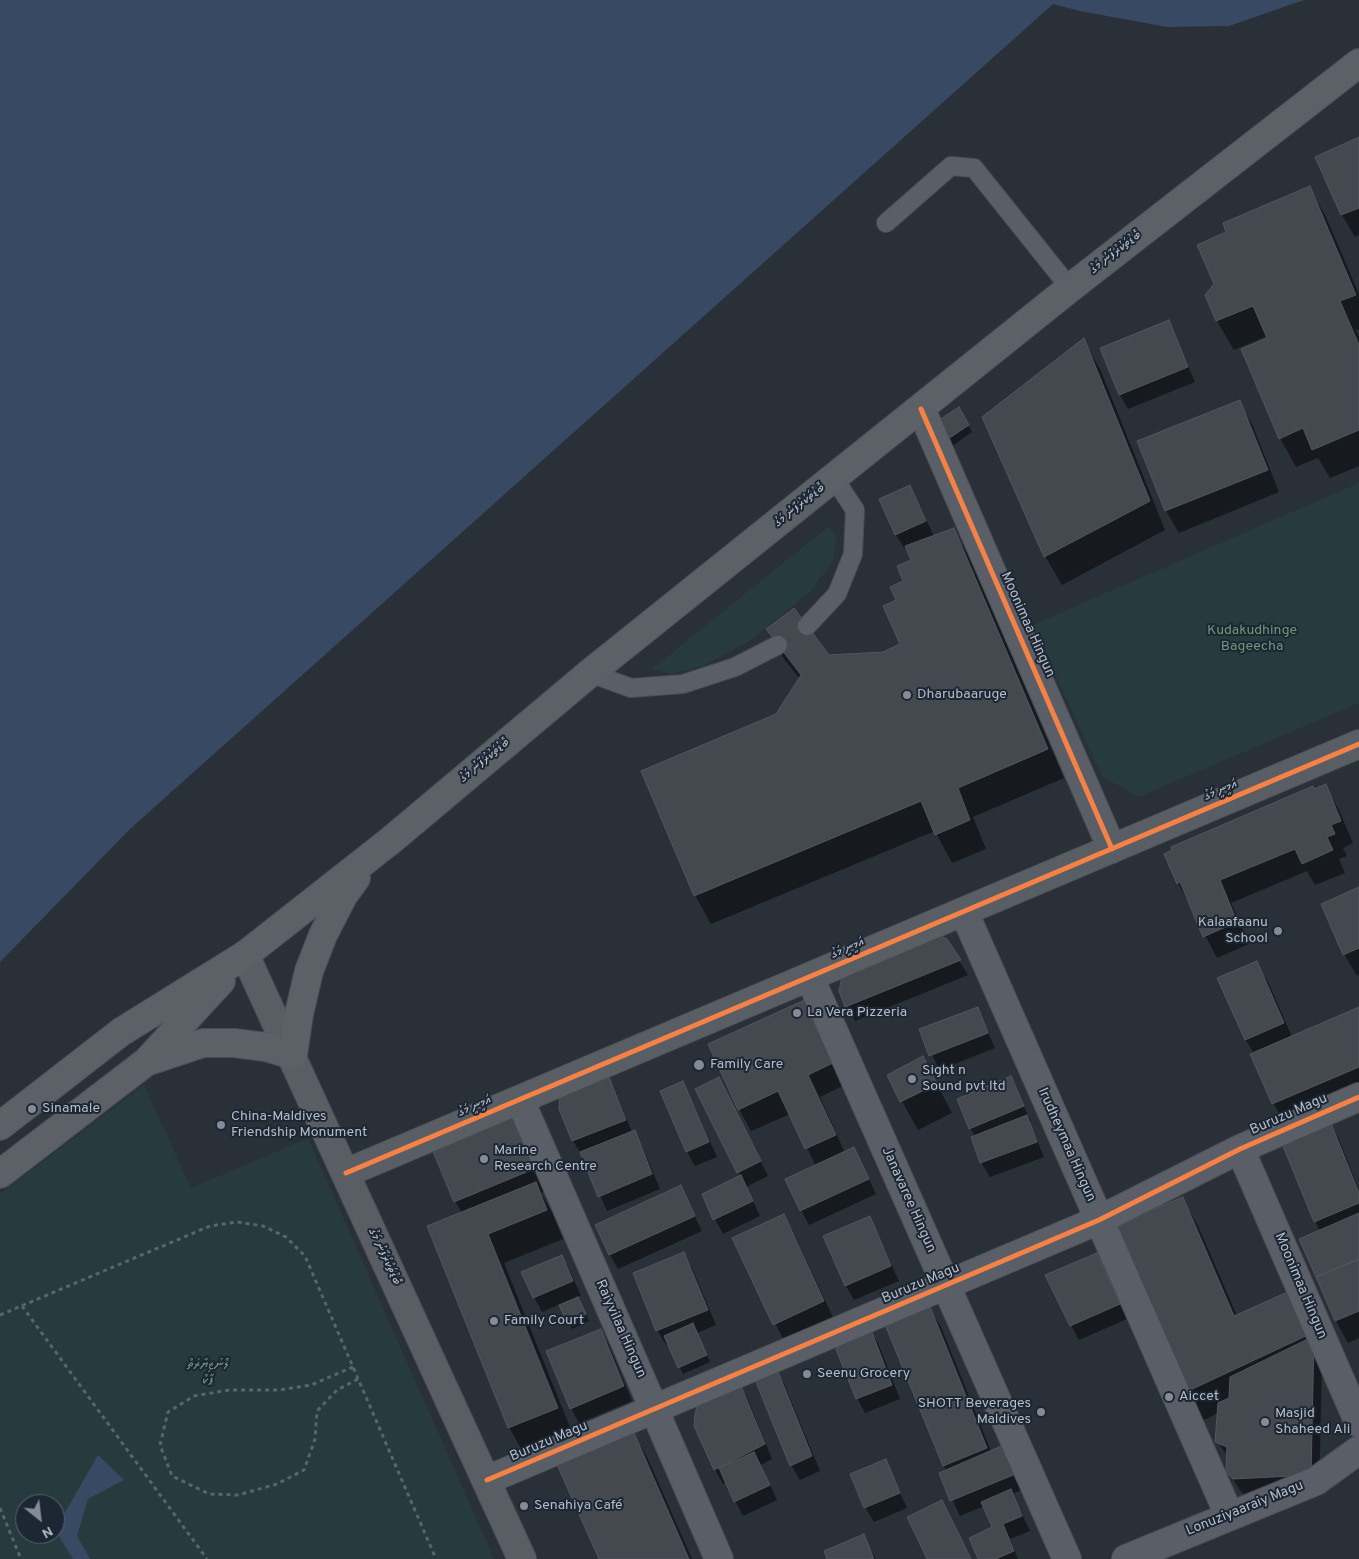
<!DOCTYPE html>
<html>
<head>
<meta charset="utf-8">
<style>
  body { margin:0 }
  #map { position:relative; width:1359px; height:1559px; overflow:hidden; background:#2a3038; font-family:Overpass,sans-serif }
  canvas { display:block }
  .north { position:absolute; left:15px; top:1494px; width:50px; height:50px; box-sizing:border-box; background:#1d2633; border:1px solid #59626f; border-radius:50%; rotate:151deg; font-size:14px; font-weight:700; line-height:20px; text-align:center; color:#b4bcc9 }
  .north::after { content:''; display:block; margin:auto; width:18px; height:22px; background:#848b96; clip-path:polygon(50% 0,100% 100%,50% 72%,0 100%) }
</style>
</head>
<body>
<div id="map">
<canvas width="1359" height="1559"></canvas>
<div class="north">N</div>
</div>
<script>
const g = document.querySelector('canvas').getContext('2d');
g.lineJoin = 'round';
function paint(path, color) {
  g.fillStyle = color;
  g.fill(path, 'evenodd');
}
function toPath(rows) {
  const path = new Path2D();
  for (const r of rows) {
    path.moveTo(r[0], r[1]);
    for (let i = 2; i < r.length; i += 2) path.lineTo(r[i], r[i + 1]);
  }
  return path;
}
function strokePath(path, color, width, dash) {
  g.strokeStyle = color;
  g.lineWidth = width;
  g.lineCap = dash ? 'butt' : 'round';
  g.setLineDash(dash || []);
  g.stroke(path);
}
function drawText(font, color, halo, rows, align = 'center') {
  g.font = font + ' Overpass,"Noto Sans Thaana",sans-serif';
  g.lineWidth = 4;
  g.setLineDash([]);
  g.textBaseline = 'middle';
  g.strokeStyle = halo;
  g.fillStyle = color;
  for (const [text, x, y, turn = 0] of rows) {
    g.save();
    g.translate(x, y);
    g.rotate((+turn || 0) * Math.PI / 180);
    g.textAlign = isNaN(turn) ? turn : align;
    if (halo) g.strokeText(text, 0, 0);
    g.fillText(text, 0, 0);
    g.restore();
  }
}
const green = toPath([
  [1359,483,1359,703,1138,797,1102,776,1032,625],
  [829,526,837,538,833,561,810,592,748,642,703,666,672,674,652,669],
  [144,1085,191,1188,308,1138,494,1559,0,1559,0,1194],
  [25,1504,55,1504,55,1534,25,1534]
]);
const water = toPath([
  [0,0,1304,0,1229,26,1167,27,1080,11,1053,4,130,829,0,962],
  [98,1455,124,1480,88,1499,77,1536,90,1559,73,1559,55,1530]
]);
const shadow = toPath([
  [1359,138,1359,235,1355,237,1342,215,1317,157],
  [1310,188,1326,217,1359,294,1359,329,1356,330,1359,337,1359,466,1330,478,1318,458,1296,467,1280,438,1267,336,1234,350,1217,321,1206,295,1215,284,1228,233],
  [1168,321,1195,382,1128,409,1120,395,1102,349],
  [1083,340,1100,369,1165,530,1062,585,1045,556],
  [1239,402,1252,424,1279,492,1179,533,1166,511],
  [958,408,972,432,947,450,943,443],
  [910,487,934,536,953,529,970,558,1064,778,973,817,986,849,952,863,935,831,711,924,695,895,777,715,800,679,784,659,767,630,828,657,883,653,902,644,897,601,913,561,907,548,905,549,896,535,880,500],
  [1325,786,1338,808,1353,843,1343,848,1347,856,1339,859,1345,873,1315,885,1307,871,1231,903,1249,944,1217,958,1178,883,1314,791],
  [1359,889,1359,975,1357,976,1344,954],
  [946,940,968,975,855,1021,840,990],
  [1256,962,1269,984,1292,1037,1359,1008,1359,1094,1286,1126,1274,1104,1252,1055,1254,1054,1246,1040],
  [810,999,851,1082,820,1097,845,1153,854,1149,876,1194,809,1225,801,1210,816,1166,790,1114,751,1131,739,1109],
  [977,1008,995,1048,939,1070,921,1030],
  [923,1058,952,1113,918,1130,888,1076],
  [606,1073,614,1088,632,1132,634,1132,642,1146,660,1189,607,1211,582,1155,573,1141,559,1104,561,1096],
  [1010,1078,1031,1121,1029,1122,1044,1157,990,1177,981,1162,975,1136,970,1128],
  [719,1079,768,1176,746,1187,760,1216,723,1234,715,1219,740,1177],
  [683,1083,717,1157,695,1166,687,1152],
  [514,1117,548,1190,541,1193,552,1212,563,1239,504,1263,574,1437,525,1456,509,1427,462,1213,455,1201],
  [1329,1122,1338,1137,1359,1190,1359,1338,1348,1343,1336,1321,1301,1239,1320,1231,1315,1221],
  [680,1187,702,1231,618,1269,610,1255],
  [1183,1199,1199,1228,1237,1316,1291,1292,1322,1365,1319,1489,1243,1494,1227,1471,1228,1457,1217,1441,1218,1413,1204,1420,1187,1392],
  [784,1216,796,1238,836,1324,787,1347,734,1239],
  [869,1217,899,1281,854,1300,846,1286],
  [684,1254,692,1268,716,1325,697,1333,710,1362,683,1374,669,1344,666,1345,657,1330],
  [1097,1255,1127,1319,1079,1340,1071,1325],
  [562,1256,570,1271,581,1296,577,1297,589,1321,572,1329,560,1304,542,1312,534,1297],
  [928,1305,941,1327,991,1451,1005,1445,1026,1488,1012,1494,1030,1531,1010,1539,1018,1559,979,1559,993,1528,984,1506,960,1516,940,1473,946,1471,944,1466],
  [869,1329,878,1343,900,1399,865,1413,857,1398],
  [601,1331,609,1345,632,1401,579,1423,571,1408],
  [775,1369,784,1384,820,1471,800,1480,791,1465],
  [738,1382,747,1397,772,1459,761,1465,777,1500,743,1516,726,1483,723,1484,715,1470],
  [630,1428,647,1457,692,1559,600,1559],
  [885,1461,907,1508,874,1522,865,1507],
  [863,1536,876,1559,829,1559]
]);
const building = toPath([
  [1359,137,1359,208,1341,215,1315,157,1359,137],
  [1310,186,1356,295,1340,301,1359,345,1359,430,1312,450,1303,428,1279,439,1241,349,1267,338,1253,306,1216,321,1205,295,1214,284,1197,245,1226,232,1223,223,1310,186],
  [1169,320,1188,367,1119,395,1100,348,1169,320],
  [1084,338,1150,501,1044,557,982,417,1084,338],
  [1240,400,1268,470,1165,511,1137,441,1240,400],
  [959,407,969,425,942,443,933,424,959,407],
  [910,485,926,521,895,535,879,499,910,485],
  [954,528,1048,749,958,788,970,820,935,835,921,801,694,896,641,771,776,714,801,675,766,629,794,608,829,655,883,652,900,644,883,606,896,600,890,587,903,581,897,566,911,560,905,546,954,528],
  [1326,784,1341,821,1331,825,1335,834,1327,837,1333,850,1302,864,1295,849,1220,880,1237,922,1203,937,1180,882,1177,884,1164,854,1172,850,1171,847,1313,786,1314,789,1326,784],
  [1359,887,1359,948,1343,955,1321,904,1359,887],
  [927,930,947,939,961,960,845,1007,839,991,842,976,927,930],
  [1257,961,1284,1023,1245,1040,1217,978,1257,961],
  [811,997,839,1060,808,1075,836,1135,805,1149,778,1091,738,1110,708,1044,811,997],
  [978,1007,988,1033,929,1056,919,1029,978,1007],
  [1359,1007,1359,1067,1272,1104,1250,1054,1359,1007],
  [923,1056,937,1084,900,1102,887,1075,923,1056],
  [607,1072,626,1120,572,1141,559,1109,560,1095,607,1072],
  [1011,1076,1024,1106,969,1129,957,1099,1011,1076],
  [719,1077,761,1161,737,1173,695,1089,719,1077],
  [683,1081,709,1142,686,1152,660,1091,683,1081],
  [514,1115,536,1168,454,1202,432,1149,514,1115],
  [1027,1115,1037,1142,980,1163,971,1137,1027,1115],
  [1330,1121,1359,1193,1359,1203,1314,1222,1281,1141,1330,1121],
  [635,1130,652,1174,598,1197,580,1152,635,1130],
  [854,1147,869,1179,800,1211,785,1179,854,1147],
  [741,1175,753,1201,713,1220,702,1194,741,1175],
  [536,1182,547,1210,488,1234,558,1408,508,1428,427,1226,536,1182],
  [681,1185,695,1216,609,1255,595,1225,681,1185],
  [1183,1197,1234,1316,1292,1290,1310,1334,1186,1392,1115,1225,1183,1197],
  [1359,1213,1359,1259,1316,1277,1299,1239,1359,1213],
  [784,1214,824,1301,773,1325,732,1238,784,1214],
  [870,1216,891,1266,845,1286,823,1236,870,1216],
  [684,1252,708,1310,656,1331,633,1273,684,1252],
  [1097,1253,1120,1304,1070,1326,1045,1275,1097,1253],
  [562,1255,573,1281,533,1298,521,1272,562,1255],
  [1359,1259,1359,1311,1335,1321,1316,1277,1359,1259],
  [578,1297,586,1314,567,1323,559,1305,578,1297],
  [929,1304,987,1448,943,1466,884,1322,929,1304],
  [693,1323,707,1355,678,1368,664,1336,693,1323],
  [870,1327,892,1385,856,1399,833,1342,870,1327],
  [601,1329,624,1386,570,1409,546,1351,601,1329],
  [1314,1336,1311,1475,1233,1479,1226,1472,1227,1447,1215,1442,1218,1403,1229,1398,1230,1377,1314,1336],
  [776,1367,812,1456,790,1466,754,1377,776,1367],
  [739,1381,765,1444,714,1470,694,1426,695,1414,698,1402,739,1381],
  [631,1426,689,1559,599,1559,555,1460,631,1426],
  [1006,1444,1018,1473,950,1501,939,1473,1006,1444],
  [754,1452,770,1485,734,1502,719,1468,754,1452],
  [886,1459,900,1493,864,1508,850,1474,886,1459],
  [1011,1489,1022,1516,1003,1524,1014,1551,996,1559,978,1559,969,1538,992,1527,981,1502,1011,1489],
  [942,1500,971,1559,927,1559,907,1517,942,1500],
  [864,1534,874,1559,827,1559,824,1551,864,1534]
]);
const path = toPath([
  [22,1306,207,1559],
  [0,1315,210,1226,237,1222,263,1226,286,1237,305,1256,436,1559],
  [353,1367,311,1385,279,1390,229,1390,194,1396,168,1412,160,1445,172,1476,209,1494,238,1495,277,1484,304,1470,315,1439,317,1411,337,1390,358,1379],
  [0,1508,21,1559]
]);
const lane = toPath([
  [886,223,951,166,974,168,1070,288],
  [807,626,837,594,853,554,855,510,834,478],
  [590,673,631,688,683,684,735,667,778,645]
]);
const street = toPath([
  [921,409,1112,849],
  [964,912,1229,1515],
  [810,978,1067,1559],
  [520,1100,719,1559],
  [1240,1149,1359,1423],
  [487,1480,1099,1220,1240,1149,1359,1097],
  [1126,1559,1316,1481,1359,1450]
]);
const secondary = toPath([
  [245,955,522,1559],
  [346,1173,1359,744]
]);
const primary = toPath([
  [149,1059,221,981],
  [0,1126,121,1032,245,955,390,841,590,673,1070,288,1359,63],
  [0,1174,146,1062,203,1043,234,1043,266,1047,293,1055,299,1014,309,971,323,935,343,896,356,878]
]);
const cycleway = toPath([
  [921,409,1112,849],
  [346,1173,1359,744],
  [487,1480,1099,1220,1240,1149,1359,1097]
]);
const markers = [
  [907,695,5,"#848b96"],
  [1278,931,5,"#848b96"],
  [797,1013,5,"#848b96"],
  [699,1065,6,"#848b96"],
  [912,1079,5,"#848b96"],
  [32,1109,5,"#848b96"],
  [221,1125,5,"#848b96"],
  [484,1159,5,"#848b96"],
  [494,1321,5,"#848b96"],
  [807,1374,5,"#848b96"],
  [1169,1397,5,"#848b96"],
  [1041,1412,5,"#848b96"],
  [1265,1422,5,"#848b96"],
  [524,1506,5,"#848b96"]
];
const streetNames = [
  ["ބޮޑުތަކުރުފާނު މަގު",1116,253,-38],
  ["ބޮޑުތަކުރުފާނު މަގު",800,506,-39],
  ["Moonimaa Hingun",1027,625,66],
  ["ބޮޑުތަކުރުފާނު މަގު",485,761,-40],
  ["އަމީނީ މަގު",1221,791,-23],
  ["އަމީނީ މަގު",848,949,-23],
  ["އަމީނީ މަގު",475,1107,-23],
  ["Buruzu Magu",1289,1115,-24],
  ["Irudheymaa Hingun",1066,1145,66],
  ["Janavaree Hingun",908,1200,66],
  ["ބޮޑުތަކުރުފާނު މަގު",384,1257,65],
  ["Buruzu Magu",921,1284,-23],
  ["Moonimaa Hingun",1300,1286,67],
  ["Raiyvilaa Hingun",620,1329,66],
  ["Buruzu Magu",549,1442,-23],
  ["Lonuziyaaraiy Magu",1245,1509,-22]
];
const parkNames = [
  ["Kudakudhinge",1252,631],
  ["Bageecha",1252,647],
  ["ލޮނުޒިޔާރަތް",208,1365],
  ["ޕާކް",208,1381]
];
const poiNames = [
  ["Dharubaaruge",917,695],
  ["Kalaafaanu",1268,923,"right"],
  ["School",1268,939,"right"],
  ["La Vera Pizzeria",807,1013],
  ["Family Care",710,1065],
  ["Sight n",922,1071],
  ["Sound pvt ltd",922,1087],
  ["Sinamale",42,1109],
  ["China-Maldives",231,1117],
  ["Friendship Monument",231,1133],
  ["Marine",494,1151],
  ["Research Centre",494,1167],
  ["Family Court",504,1321],
  ["Seenu Grocery",817,1374],
  ["Aiccet",1179,1397],
  ["SHOTT Beverages",1031,1404,"right"],
  ["Maldives",1031,1420,"right"],
  ["Masjid",1275,1414],
  ["Shaheed Ali",1275,1430],
  ["Senahiya Café",534,1506]
];
paint(green, '#273a3e');
paint(water, '#384963');
paint(shadow, '#0007');
paint(building, '#444950');
strokePath(building, '#52575f', 1);
strokePath(lane, '#484c53', 20);
strokePath(street, '#484c53', 30);
strokePath(secondary, '#484c53', 30);
strokePath(primary, '#484c55', 30);
strokePath(path, '#5d636a', 3, [4, 4]);
strokePath(lane, '#5a5e66', 18);
strokePath(street, '#5a5e66', 28);
strokePath(secondary, '#595d64', 28);
strokePath(primary, '#5c6168', 28);
strokePath(cycleway, '#f48246', 5);
for (const [x, y, r, color] of markers) {
  const dot = new Path2D();
  dot.arc(x, y, r, 0, 2 * Math.PI);
  g.fillStyle = color;
  g.fill(dot);
  strokePath(dot, '#1d2633', 2);
}
drawText('14px', '#b4bcc9', '#1d2633', streetNames);
drawText('14px', '#6b9a76', '#1d2633', parkNames);
drawText('14px', '#b4bcc9', '#1d2633', poiNames, 'left');
</script>
</body>
</html>
